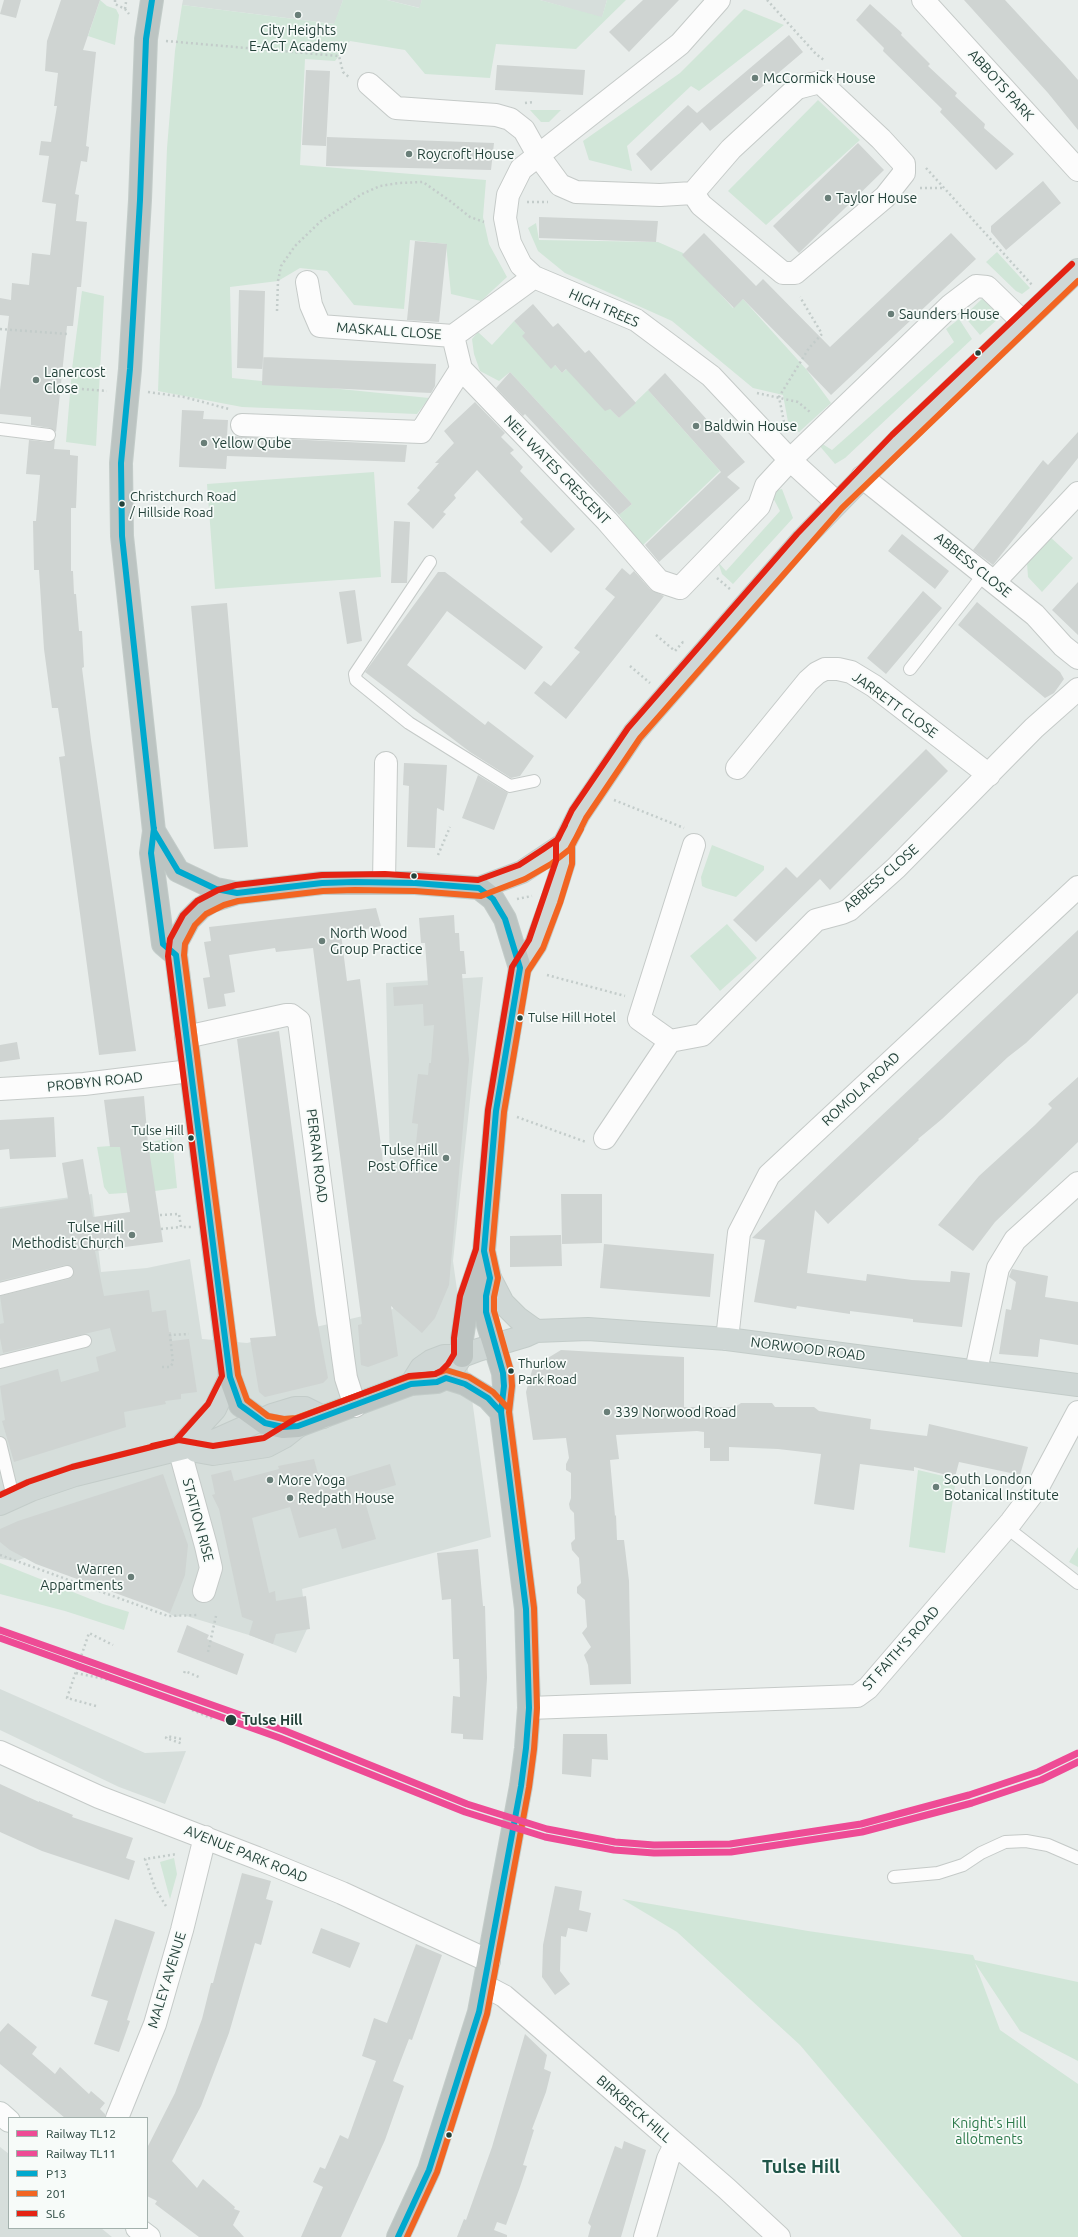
<!DOCTYPE html>
<html>
<head>
<meta charset="utf-8">
<style>
  body { margin:0 }
  #map { position:relative; width:1078px; height:2237px; overflow:hidden; background:#e8edeb; font-family:Ubuntu,sans-serif }
  canvas { display:block }
  .legend { position:absolute; left:8px; top:2117px; width:140px; height:112px; box-sizing:border-box; background:#f7fbf9; border:1px solid #a3b1ad; margin:0; padding:5px 7px; list-style:none; font-size:12px; color:#24423a }
  .legend li { display:flex; align-items:center; gap:8px; height:20px }
  .legend b { width:20px; border:1px solid #a3b1ad }
</style>
</head>
<body>
<div id="map">
<canvas width="1078" height="2237"></canvas>
<ul class="legend">
<li><b style="height:5px;background:#ee4b95"></b>Railway TL12</li>
<li><b style="height:5px;background:#ee4b95"></b>Railway TL11</li>
<li><b style="height:5px;background:#00a9ce"></b>P13</li>
<li><b style="height:5px;background:#f26522"></b>201</li>
<li><b style="height:5px;background:#e42313"></b>SL6</li>
</ul>
</div>
<script>
const g = document.querySelector('canvas').getContext('2d');
g.lineJoin = 'round';
function paint(path, color) {
  g.fillStyle = color;
  g.fill(path, 'evenodd');
}
function toPath(rows) {
  const path = new Path2D();
  for (const r of rows) {
    path.moveTo(r[0], r[1]);
    for (let i = 2; i < r.length; i += 2) path.lineTo(r[i], r[i + 1]);
  }
  return path;
}
function strokePath(path, color, width, dash) {
  g.strokeStyle = color;
  g.lineWidth = width;
  g.lineCap = dash ? 'butt' : 'round';
  g.setLineDash(dash || []);
  g.stroke(path);
}
function drawText(font, color, halo, rows, align = 'center') {
  g.font = font + ' Ubuntu,sans-serif';
  g.lineWidth = 3.5;
  g.setLineDash([]);
  g.textBaseline = 'middle';
  g.strokeStyle = halo;
  g.fillStyle = color;
  for (const [text, x, y, turn = 0] of rows) {
    g.save();
    g.translate(x, y);
    g.rotate((+turn || 0) * Math.PI / 180);
    g.textAlign = isNaN(turn) ? turn : align;
    if (halo) g.strokeText(text, 0, 0);
    g.fillText(text, 0, 0);
    g.restore();
  }
}
const built = toPath([
  [183,0,343,0,335,24,182,5],
  [387,0,422,0,420,8],
  [540,0,607,0,602,18],
  [483,977,453,1261,491,1537,302,1589,307,1629,296,1653,249,1635,183,1615,176,1617,99,1579,34,1555,15,1561,0,1559,0,1207,92,1194,101,1272,147,1268,190,1259,202,1339,247,1343,393,1309,386,983],
  [0,1689,145,1753,186,1751,165,1804,119,1787,0,1730],
  [0,2147,9,2154,9,2228,101,2228,112,2237,0,2237]
]);
const green = toPath([
  [100,0,107,6,116,9,119,15,115,45,88,36],
  [343,0,387,0,419,8,422,0,540,0,602,17,607,0,626,0,576,49,496,44,490,78,425,74,405,50,350,41,335,61,305,59,300,165,486,180,483,217,489,244,507,277,481,301,451,294,446,244,410,240,404,309,354,305,327,271,300,268,278,281,230,287,232,378,429,398,417,414,242,407,158,391,167,148,175,51,182,5,334,24],
  [744,9,784,25,699,91,691,86,627,146,632,171,589,160,583,141,680,73],
  [818,100,860,140,766,225,728,191],
  [530,110,561,110,549,122,541,122],
  [536,223,539,240,658,242,683,253,733,308,743,299,806,369,831,403,799,432,789,427,783,395,753,388,672,321,565,273,538,251,528,228],
  [997,252,1030,288,1022,294,1016,291,986,262],
  [82,291,104,296,96,446,66,442,72,369],
  [984,297,999,318,980,335,964,316],
  [959,319,972,339,845,458,835,464,818,444,821,443,832,450,954,342,946,329],
  [514,321,562,373,569,367,619,418,648,390,720,471,641,547,619,515,632,504,510,372,499,381,480,371,474,354,472,339,478,332,492,345],
  [374,472,381,577,215,589,207,484],
  [782,489,793,518,733,584,722,574,718,562,726,571,780,511,770,492],
  [1048,535,1073,558,1042,592,1028,577,1027,563,1029,556],
  [712,845,764,866,764,870,736,897,706,888,702,886,701,877],
  [727,924,757,958,720,991,690,956],
  [172,1137,177,1188,155,1191,109,1194,104,1187,97,1147,148,1143],
  [918,1470,956,1479,945,1553,909,1547],
  [1078,1547,1078,1567,1069,1562],
  [0,1563,103,1604,129,1612,124,1630,65,1611,0,1594],
  [174,1858,177,1874,170,1899,160,1862],
  [622,1899,808,1931,973,1955,975,1960,1078,1982,1078,2061,1020,2031,975,1963,1000,2030,1078,2084,1078,2237,962,2237,800,2045,677,1932]
]);
const building = toPath([
  [4,0,21,0,16,18,0,14],
  [61,0,100,0,83,50,96,52,86,146,89,147,87,162,81,161,75,194,79,195,76,221,87,222,81,287,77,287,73,326,67,326,56,432,50,428,31,425,31,417,0,414,0,390,9,316,0,315,0,298,11,300,12,283,29,285,32,253,50,255,56,204,42,202,49,156,39,155,41,141,51,142,57,106,54,106,58,73,45,71,47,41],
  [643,0,679,0,629,52,609,32],
  [964,0,1005,0,1065,65,1078,80,1078,130,1048,93],
  [870,4,902,33,901,35,930,64,928,66,957,93,955,96,985,124,984,128,1014,154,996,170,940,112,942,109,883,51,884,48,856,20],
  [789,35,803,52,710,131,702,122,651,171,636,154,688,105,697,113],
  [497,65,585,70,583,95,495,90],
  [306,70,330,71,326,146,302,145],
  [327,137,494,143,491,170,326,166],
  [858,143,884,170,799,253,773,226],
  [1043,181,1061,203,1006,250,991,232,991,226],
  [539,217,658,221,656,242,539,238],
  [704,233,756,286,763,279,830,347,951,233,976,259,831,395,806,369,809,366,743,299,734,308,682,255],
  [415,241,447,244,439,322,407,320],
  [239,290,265,291,263,369,237,368],
  [533,304,553,327,558,323,585,353,589,350,636,403,619,418,610,409,605,411,566,369,562,373,555,365,551,369,522,336,525,333,514,321],
  [263,357,436,364,435,386,431,393,262,385],
  [510,372,632,504,619,515,525,414,523,416,496,388],
  [665,373,745,462,727,477,740,488,659,562,645,545,721,472,648,390],
  [475,402,505,433,501,437,514,450,510,453,523,467,520,471,575,529,551,553,520,522,523,519,477,470,454,495,456,498,443,512,446,514,433,529,407,504,420,490,417,488,439,463,435,463,454,443,444,431],
  [182,410,204,411,203,419,228,420,227,436,407,445,405,462,227,456,226,469,179,467],
  [1078,432,1078,458,993,565,973,550,1043,460,1048,465],
  [55,439,54,449,70,450,70,455,78,456,76,508,71,508,71,571,73,571,74,594,76,594,79,631,82,631,84,667,82,668,91,740,136,1051,99,1055,59,757,65,756,58,708,52,708,44,649,39,570,34,570,33,521,36,521,40,475,26,474,29,440,48,442],
  [394,521,410,522,407,583,391,583],
  [902,534,949,571,935,589,888,551],
  [622,568,630,575,634,571,650,589,664,596,566,719,534,693,544,681,551,686,580,652,574,648,615,597,605,589],
  [438,572,445,572,543,647,525,670,447,611,407,665,485,725,488,721,534,756,520,776,511,778,470,752,365,672],
  [1078,582,1078,635,1052,610],
  [355,590,362,641,347,644,339,592],
  [923,591,942,608,886,674,867,658],
  [977,602,1060,672,1064,679,1054,693,1045,698,958,625],
  [227,603,248,847,214,849,191,606],
  [926,749,948,771,830,890,820,879,756,942,733,920,786,867,797,878],
  [404,763,447,765,444,811,437,808,435,848,407,847,409,786,403,785],
  [478,775,508,793,494,830,462,818],
  [376,908,381,926,341,934,347,981,360,979,384,1170,413,1173,418,1124,412,1123,418,1074,428,1075,429,1063,431,1063,434,1025,424,1026,423,1004,394,1006,393,987,428,985,425,943,421,943,419,918,454,915,455,933,459,933,460,951,464,951,466,974,462,974,469,1060,449,1285,435,1318,422,1333,391,1306,398,1356,368,1367,361,1365,358,1325,362,1324,313,948,276,952,275,948,229,955,235,992,224,994,226,1006,208,1009,203,978,210,977,204,942,211,941,209,927],
  [1078,930,1078,993,1026,1043,1008,1057,942,1119,918,1139,919,1140,828,1224,815,1210,807,1273,866,1281,867,1274,912,1280,950,1282,951,1271,970,1273,962,1327,913,1322,913,1319,850,1311,850,1314,797,1306,796,1309,754,1302,765,1240,752,1238],
  [279,1031,316,1314,328,1378,323,1383,265,1397,259,1392,250,1338,276,1336,237,1039],
  [17,1042,20,1059,0,1062,0,1045],
  [1078,1077,1078,1142,995,1222,973,1251,938,1225,979,1176,1035,1125,1052,1108,1048,1104],
  [144,1096,148,1143,163,1242,95,1251,104,1296,149,1290,152,1312,166,1310,169,1332,171,1332,172,1341,189,1339,197,1392,181,1394,181,1399,165,1401,166,1404,124,1412,126,1427,14,1462,2,1421,5,1420,0,1386,58,1369,61,1382,99,1371,96,1357,116,1351,110,1328,3,1353,0,1338,0,1324,4,1323,0,1296,69,1279,72,1277,74,1271,72,1267,65,1265,0,1281,0,1209,68,1199,62,1163,83,1159,93,1217,130,1212,120,1147,110,1147,104,1100],
  [54,1117,56,1157,10,1159,9,1149,0,1150,0,1120],
  [561,1194,602,1194,602,1243,562,1244],
  [561,1235,562,1266,510,1267,510,1236],
  [604,1244,714,1254,710,1297,600,1288],
  [1012,1269,1048,1276,1045,1297,1078,1302,1078,1345,1040,1339,1038,1357,999,1354,1006,1309,1011,1310,1016,1282,1009,1277],
  [561,1350,684,1357,684,1407,735,1407,741,1403,772,1403,775,1407,814,1407,819,1411,871,1419,870,1429,927,1436,929,1424,1028,1447,1020,1475,959,1462,955,1477,914,1467,914,1471,860,1464,854,1510,814,1504,821,1454,778,1449,729,1447,729,1461,710,1461,710,1448,704,1448,704,1432,697,1431,616,1435,619,1459,610,1460,615,1516,616,1515,617,1540,624,1540,629,1581,631,1684,590,1685,588,1665,584,1655,591,1647,582,1633,587,1627,585,1600,577,1593,577,1587,581,1583,579,1558,572,1550,571,1543,575,1539,574,1513,570,1509,569,1504,571,1498,571,1473,566,1470,566,1464,569,1458,566,1438,533,1440,526,1392,533,1367],
  [314,1459,321,1485,390,1464,396,1485,363,1495,376,1539,342,1549,336,1528,299,1538,290,1507,252,1518,269,1593,275,1591,276,1601,306,1596,310,1629,276,1634,273,1644,249,1635,253,1621,242,1617,219,1509,212,1495,215,1494,211,1475,231,1470,234,1481,279,1469,278,1466],
  [163,1474,188,1545,185,1575,170,1613,36,1564,10,1550,0,1542,0,1529,18,1521],
  [478,1549,483,1606,485,1606,487,1678,483,1740,463,1739,463,1734,451,1733,453,1696,460,1697,459,1659,453,1659,451,1599,442,1600,437,1553],
  [187,1625,209,1635,207,1639,244,1654,237,1675,177,1652],
  [563,1734,607,1734,608,1760,592,1759,591,1777,562,1774],
  [0,1784,39,1802,39,1801,73,1815,72,1817,133,1838,126,1858,135,1861,129,1880,42,1851,0,1832],
  [242,1873,271,1881,266,1899,273,1901,261,1945,255,1943,229,2033,201,2106,172,2161,197,2188,203,2179,235,2207,234,2209,240,2211,233,2225,244,2237,199,2237,155,2204,157,2201,147,2196,147,2148,175,2093,202,2019,211,1983,213,1983],
  [555,1886,582,1891,579,1910,591,1913,587,1932,568,1928,566,1937,561,1936,560,1971,570,1984,555,1995,542,1977,543,1945],
  [115,1919,155,1932,127,2020,130,2021,119,2052,94,2044,108,2001,91,1996],
  [321,1928,360,1943,350,1968,312,1953],
  [416,1944,442,1955,412,2040,409,2039,393,2081,404,2086,385,2140,341,2237,301,2237,323,2187,313,2182,320,2167,325,2169,340,2135,348,2139,376,2061,362,2056,374,2018,387,2023],
  [8,2023,37,2047,32,2054,55,2074,60,2067,89,2094,91,2091,105,2103,100,2109,105,2114,105,2118,65,2118,0,2064,0,2032],
  [525,2034,547,2055,544,2069,551,2072,546,2092,532,2129,534,2130,523,2165,527,2166,520,2187,506,2225,497,2222,494,2230,507,2235,507,2237,457,2237,464,2219,466,2220,492,2147],
  [624,2141,646,2150,621,2237,588,2237,591,2226,588,2223,615,2146,622,2149]
]);
const path = toPath([
  [115,0,115,4,125,9,129,14],
  [767,0,816,54,825,61],
  [125,9,126,2],
  [166,41,339,56,343,72,350,78],
  [525,103,534,102],
  [926,168,1033,286],
  [920,188,943,188],
  [527,202,548,202],
  [277,311,278,281,281,266,295,246,321,221,362,194,380,186,399,183,423,182,450,201,470,217,484,222],
  [0,329,67,334],
  [57,387,107,391],
  [148,392,184,397,229,409],
  [757,393,798,402,810,412],
  [784,422,779,397,809,348,822,334,800,297],
  [717,578,731,590],
  [656,635,675,651,683,642,685,643],
  [630,666,650,683],
  [614,800,684,828],
  [438,855,450,827],
  [517,899,532,896],
  [547,975,625,996],
  [517,1117,586,1142],
  [160,1215,179,1214,181,1227,191,1227],
  [161,1229,181,1227],
  [162,1367,170,1367,173,1363,170,1335,189,1334],
  [0,1555,168,1616,198,1615],
  [208,1652,216,1616],
  [76,1673,114,1681],
  [184,1673,185,1671,201,1678],
  [96,1706,67,1698,89,1633,113,1645],
  [192,1710,211,1718,212,1715],
  [181,1739,167,1736,166,1738,183,1744],
  [166,1906,155,1888,145,1859,177,1854]
]);
const lane = toPath([
  [0,429,49,435],
  [430,562,355,674,356,680,409,723,510,786,534,781],
  [910,669,984,574],
  [0,1289,67,1272],
  [0,1362,85,1341],
  [0,1443,13,1497],
  [1006,1527,1078,1583],
  [894,1877,938,1873,963,1865,981,1853,1005,1842,1026,1841,1048,1845,1078,1858]
]);
const street = toPath([
  [719,0,680,44,521,169,508,195,505,218,510,243,521,265,534,277,636,320,711,376,790,460,836,502],
  [923,0,1078,170],
  [820,82,881,139,904,164,904,173,885,197,795,273,783,273,701,205,693,193,731,149,797,88,820,82],
  [369,84,396,108,496,115,510,119,524,130,538,155,560,185,576,192,660,195,693,193],
  [307,282,311,305,320,326,453,336,534,277],
  [453,336,461,369,607,521,659,581,680,588,759,506,766,486,790,460,951,305,976,286,987,287,1023,322],
  [242,425,421,432,461,369],
  [862,477,1035,615,1063,646,1078,658],
  [994,582,1078,493],
  [737,768,808,681,817,673,825,669,838,669,851,672,874,686,989,775],
  [384,882,386,763],
  [186,1037,286,1015,291,1015,299,1021,343,1357,346,1378,355,1406],
  [670,1041,702,1035,816,920,842,913,849,910,896,868,1034,728,1078,689],
  [670,1041,639,1019,694,845],
  [0,1089,84,1084,190,1071],
  [605,1138,670,1041],
  [727,1339,739,1233,769,1175,1078,887],
  [976,1371,998,1268,1015,1240,1078,1183],
  [179,1448,206,1546,211,1568,204,1591],
  [529,1708,857,1696,868,1688,1011,1522,1039,1485,1078,1412],
  [0,1752,99,1797,257,1858,342,1893,489,1961],
  [485,1986,504,1996,531,2019,726,2188,779,2237],
  [117,2118,155,2024,182,1930,205,1837],
  [645,2237,668,2159,675,2145]
]);
const secondary = toPath([
  [0,2113,9,2121],
  [137,2228,149,2237]
]);
const primary = toPath([
  [479,888,522,872,564,844,579,814,634,733,803,539,898,441,1078,270],
  [520,968,536,944,552,900,564,862,564,844],
  [490,1278,503,1303,518,1318,536,1331],
  [446,1378,462,1356,478,1350,525,1336,536,1331,588,1329,727,1339,1078,1385],
  [411,1384,421,1368,431,1361,444,1356,462,1356],
  [179,1448,215,1409,230,1377],
  [196,1451,213,1454,267,1446,284,1437,298,1426],
  [0,1504,31,1490,75,1475,216,1440,272,1415,295,1408,305,1408,323,1417]
]);
const highway = toPath([
  [152,0,146,39,140,200,130,369,121,463,122,536,154,831,151,853,157,898,163,944,176,955],
  [154,831,178,871,216,889,237,893],
  [462,1356,462,1339,468,1298,483,1254],
  [398,2237,429,2170,479,2012,521,1786,526,1748,529,1708,526,1609,501,1412,504,1386,503,1373,488,1325,486,1312,486,1296,490,1278,484,1251,496,1111,520,968,505,919,493,899,479,888,415,883,322,883,237,893,212,901,201,908,189,920,177,942,176,955,230,1377,240,1405,265,1423,283,1427,298,1426,411,1384,437,1382,446,1378,465,1384,488,1398,501,1412]
]);
const bus1 = toPath([
  [152,0,146,39,140,200,130,369,121,463,122,536,154,831,178,871,216,889,237,893,322,883,355,882,415,883,479,888,493,899,505,919,520,968,496,1111,484,1251,490,1278,486,1296,486,1312,503,1373,504,1386,501,1412,526,1609,529,1708,526,1748,521,1786,479,2012,429,2170,398,2237],
  [154,828,151,853,163,944,176,955,230,1377,240,1405,265,1423,283,1427,298,1426,411,1384,437,1382,446,1378,465,1384,488,1398,501,1412]
]);
const bus2 = toPath([
  [507,1407,493,1392,469,1377,446,1370,435,1374,408,1377,296,1418,284,1419,268,1416,247,1400,238,1375,184,955,185,944,195,925,206,914,224,905,238,901,323,891,355,890,415,891,481,896,525,879,551,864,570,849,581,829],
  [407,2237,437,2172,487,2014,529,1787,534,1749,537,1708,534,1608,509,1412,512,1386,511,1371,494,1311,494,1297,498,1278,492,1250,504,1112,528,971,543,948,560,903,572,864,572,846,586,818,640,738,842,508,1078,281]
]);
const bus3 = toPath([
  [152,1446,179,1440,213,1446,264,1438,295,1419,409,1376,435,1374,441,1371,448,1364,454,1354,454,1338,460,1296,476,1249,488,1110,512,967,529,940,556,861,556,842,565,825],
  [0,1495,28,1482,72,1467,175,1441,208,1404,222,1376,168,956,170,939,183,915,197,901,218,890,236,885,322,875,385,874,478,880,519,865,542,850,558,839,572,810,628,728,797,534,892,435,1072,264]
]);
const rail1 = toPath([
  [0,1630,283,1730,467,1804,547,1829,615,1842,654,1845,730,1844,861,1824,969,1795,1038,1772,1078,1753]
]);
const rail2 = toPath([
  [0,1638,280,1738,465,1812,545,1837,614,1850,654,1853,731,1852,862,1832,972,1803,1041,1780,1078,1762]
]);
const markers = [
  [298,15,4,"#697e78"],
  [755,78,4,"#697e78"],
  [409,154,4,"#697e78"],
  [828,198,4,"#697e78"],
  [891,314,4,"#697e78"],
  [978,353,3.5,"#24423a"],
  [36,380,4,"#697e78"],
  [696,426,4,"#697e78"],
  [204,443,4,"#697e78"],
  [122,504,3.5,"#24423a"],
  [414,876,3.5,"#24423a"],
  [322,941,4,"#697e78"],
  [520,1018,3.5,"#24423a"],
  [191,1138,3.5,"#24423a"],
  [446,1158,4,"#697e78"],
  [132,1235,4,"#697e78"],
  [511,1371,3.5,"#24423a"],
  [607,1412,4,"#697e78"],
  [270,1480,4,"#697e78"],
  [936,1487,4,"#697e78"],
  [290,1498,4,"#697e78"],
  [131,1577,4,"#697e78"],
  [231,1720,6,"#24423a"],
  [449,2135,3.5,"#24423a"]
];
const busNames = [
  ["Christchurch Road",130,497],
  ["/ Hillside Road",130,513],
  ["Tulse Hill Hotel",528,1018],
  ["Tulse Hill",184,1131,"right"],
  ["Station",184,1147,"right"],
  ["Thurlow",518,1364],
  ["Park Road",518,1380]
];
const poiNames = [
  ["City Heights",298,30,"center"],
  ["E-ACT Academy",298,46,"center"],
  ["McCormick House",763,78],
  ["Roycroft House",417,154],
  ["Taylor House",836,198],
  ["Saunders House",899,314],
  ["Lanercost",44,372],
  ["Close",44,388],
  ["Baldwin House",704,426],
  ["Yellow Qube",212,443],
  ["North Wood",330,933],
  ["Group Practice",330,949],
  ["Tulse Hill",438,1150,"right"],
  ["Post Office",438,1166,"right"],
  ["Tulse Hill",124,1227,"right"],
  ["Methodist Church",124,1243,"right"],
  ["339 Norwood Road",615,1412],
  ["South London",944,1479],
  ["Botanical Institute",944,1495],
  ["More Yoga",278,1480],
  ["Redpath House",298,1498],
  ["Warren",123,1569,"right"],
  ["Appartments",123,1585,"right"]
];
const streetNames = [
  ["ABBOTS PARK",1001,85,48],
  ["HIGH TREES",604,308,24],
  ["MASKALL CLOSE",389,331,4],
  ["NEIL WATES CRESCENT",557,470,46],
  ["ABBESS CLOSE",973,565,39],
  ["JARRETT CLOSE",895,705,36],
  ["ABBESS CLOSE",881,878,-41],
  ["PROBYN ROAD",95,1082,-6],
  ["ROMOLA ROAD",861,1089,-43],
  ["PERRAN ROAD",317,1156,83],
  ["NORWOOD ROAD",808,1349,7],
  ["STATION RISE",198,1520,75],
  ["ST FAITH'S ROAD",901,1648,-48],
  ["AVENUE PARK ROAD",246,1854,22],
  ["MALEY AVENUE",167,1980,-73],
  ["BIRKBECK HILL",634,2109,41]
];
const stopNames = [
  ["Tulse Hill",242,1720]
];
const parkNames = [
  ["Knight's Hill",989,2123],
  ["allotments",989,2139]
];
const districtNames = [
  ["Tulse Hill",801,2167]
];
paint(built, '#d6dedb');
paint(green, '#d1e6d8');
paint(building, '#cfd4d2');
strokePath(lane, '#c5cac8', 14);
strokePath(street, '#c5cac8', 24);
strokePath(secondary, '#c3cbc8', 24);
strokePath(primary, '#c3ccc9', 24);
strokePath(highway, '#c3ccc9', 24);
strokePath(path, '#c3ccca', 2.5, [2, 3]);
strokePath(lane, '#fcfcfc', 12);
strokePath(street, '#fcfcfc', 22);
strokePath(secondary, '#fcfcfc', 22);
strokePath(primary, '#cfd7d5', 22);
strokePath(highway, '#bcc4c2', 22);
strokePath(bus1, '#00a9ce', 6);
strokePath(bus2, '#f26522', 6);
strokePath(bus3, '#e42313', 6);
strokePath(rail1, '#ee4b95', 7);
strokePath(rail2, '#ee4b95', 7);
for (const [x, y, r, color] of markers) {
  const dot = new Path2D();
  dot.arc(x, y, r, 0, 2 * Math.PI);
  g.fillStyle = color;
  g.fill(dot);
  strokePath(dot, '#f7fbf9', 1.5);
}
drawText('13px', '#24423a', '#f7fbf9', busNames, 'left');
drawText('14px', '#24423a', '#f7fbf9', poiNames, 'left');
drawText('14px', '#24423a', '#f7fbf9', streetNames);
drawText('bold 14px', '#24423a', '#f7fbf9', stopNames, 'left');
drawText('14px', '#2d7a4b', '#f7fbf9', parkNames);
drawText('bold 18px', '#1f5548', '#f7fbf9', districtNames);
</script>
</body>
</html>
